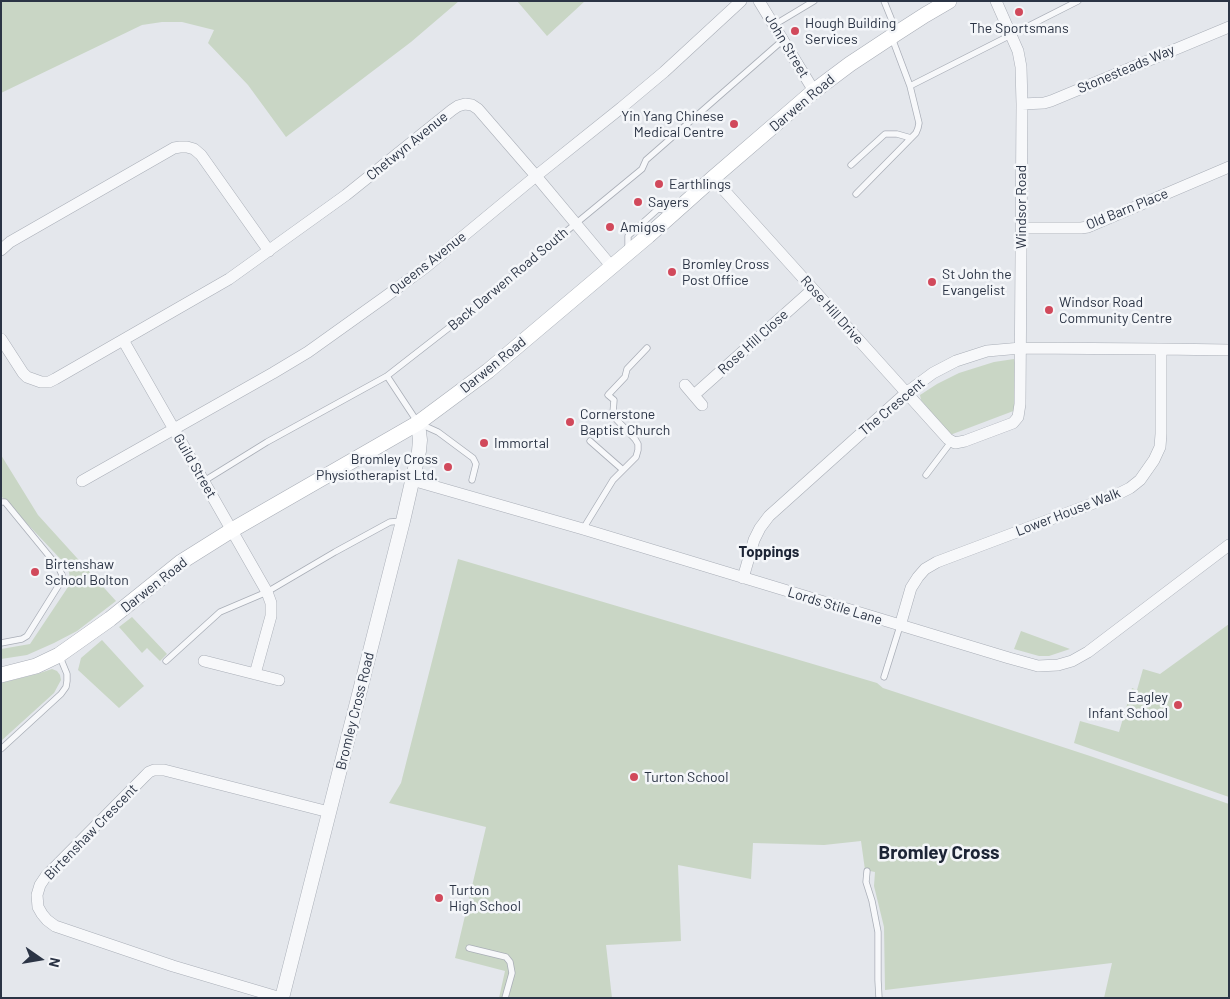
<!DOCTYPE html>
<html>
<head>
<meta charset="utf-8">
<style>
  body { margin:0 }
  #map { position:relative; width:1230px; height:999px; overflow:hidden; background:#e4e7ec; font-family:Barlow,sans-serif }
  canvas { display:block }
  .frame { position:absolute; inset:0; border:2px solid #2b3445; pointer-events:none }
  .north { position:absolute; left:15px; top:934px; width:50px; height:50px; -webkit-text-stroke:4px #f4f6f9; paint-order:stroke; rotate:103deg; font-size:14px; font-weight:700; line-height:20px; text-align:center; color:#2b3445 }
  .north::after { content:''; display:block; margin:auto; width:18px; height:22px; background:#2b3445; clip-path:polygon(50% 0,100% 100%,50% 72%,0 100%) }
</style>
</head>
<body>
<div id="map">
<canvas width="1230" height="999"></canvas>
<div class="frame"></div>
<div class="north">N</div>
</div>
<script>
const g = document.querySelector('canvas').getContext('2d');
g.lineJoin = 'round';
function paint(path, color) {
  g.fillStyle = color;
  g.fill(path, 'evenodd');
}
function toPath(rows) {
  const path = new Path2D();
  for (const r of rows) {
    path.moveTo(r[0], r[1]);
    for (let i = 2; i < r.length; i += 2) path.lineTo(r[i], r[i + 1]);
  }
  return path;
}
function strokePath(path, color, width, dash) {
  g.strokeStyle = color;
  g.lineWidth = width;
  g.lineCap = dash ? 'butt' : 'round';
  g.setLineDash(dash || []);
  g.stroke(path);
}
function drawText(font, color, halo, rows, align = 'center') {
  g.font = font + ' Barlow,sans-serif';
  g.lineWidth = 5;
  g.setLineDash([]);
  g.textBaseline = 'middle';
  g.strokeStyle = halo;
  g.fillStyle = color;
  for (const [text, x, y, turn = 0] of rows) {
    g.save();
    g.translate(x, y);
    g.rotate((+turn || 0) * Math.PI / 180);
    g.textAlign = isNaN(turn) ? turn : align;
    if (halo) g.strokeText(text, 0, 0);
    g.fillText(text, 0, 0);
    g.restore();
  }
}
const green = toPath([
  [1,1,459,1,411,42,286,137,248,85,208,43,214,30,182,22,162,22,142,25,1,93],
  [517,1,585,1,547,36],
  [1014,359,1016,366,1016,410,950,435,921,400,920,395,937,384,959,373,994,362],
  [1,455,38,515,116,601,77,631,54,643,27,655,1,659,1,649,30,644,68,587,70,578,68,567,1,496],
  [458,559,877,683,883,688,1090,756,1229,804,1229,998,1104,998,1112,963,885,990,884,927,874,886,875,872,865,870,861,841,824,845,753,843,751,879,678,865,681,941,606,945,612,998,499,998,505,971,455,958,486,827,389,803,401,783],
  [132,617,167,654,160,661,147,648,142,653,119,627],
  [1229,624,1229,797,1074,743,1080,721,1119,732,1132,688,1137,690,1143,669,1160,674],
  [1021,631,1070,649,1049,656,1039,656,1014,649],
  [102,640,144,686,119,708,78,670,81,658],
  [52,669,57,671,60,675,61,680,54,693,1,741,1,683,37,674]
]);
const service = toPath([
  [884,1,897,33],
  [774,25,814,1],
  [910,86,1078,1],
  [851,165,885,134,897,134,911,138],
  [856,194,916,133,918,128,919,123,910,86,892,38],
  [628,251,628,236,658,209,673,211],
  [387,376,418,423,438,432,473,458,476,464,472,480],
  [623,470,636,457,638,450,638,444,635,439,616,419,613,413,614,400,608,395,625,377,627,369,647,348],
  [926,475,951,442],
  [204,481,267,442,387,376,455,323,642,169,646,160,783,40],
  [1,502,5,502,59,568,62,575,62,580,27,636,22,639,1,643],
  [583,529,613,480,623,470,590,441],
  [166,661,220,612,267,592,335,552,390,522,403,521],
  [884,677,900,626],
  [1,749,61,694,66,687,67,681,67,674,60,657],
  [867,871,866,882,872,901,878,932,878,980,879,998],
  [469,948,506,957,510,962,512,973,505,998]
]);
const minor = toPath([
  [759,1,814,91],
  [1022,104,1044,103,1051,101,1229,27],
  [713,178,948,439,955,443,965,441,1013,423,1018,417,1020,404,1022,104,1021,67,1018,51,996,1],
  [1021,228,1081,228,1088,227,1229,167],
  [1,250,10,242,174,148,180,147,187,147,194,149,201,155,269,251],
  [1,339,23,373,27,377,41,382,49,382,55,379,229,279,346,195,452,110,458,106,465,104,472,105,478,109,536,176,612,267],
  [123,340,267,592,271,603,271,616,255,674],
  [685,385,702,405],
  [694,395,813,289],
  [412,480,583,529,1009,658,1038,666,1058,665,1072,661,1088,652,1229,545],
  [82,481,273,373,308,352,385,297,426,267,536,176,621,108,664,72,741,1],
  [743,578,754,540,760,528,769,516,906,393,933,373,956,361,987,351,1021,348,1161,349,1229,350],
  [900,626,911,588,918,577,925,569,937,562,1118,494,1130,488,1140,480,1154,460,1160,447,1161,434,1161,349],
  [204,661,279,680],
  [281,998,173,966,55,926,47,920,42,914,38,907,37,895,40,885,46,876,144,777,149,772,154,770,164,770,329,812]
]);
const tertiary = toPath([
  [282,998,403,521,419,451,420,440,418,423]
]);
const secondary = toPath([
  [1,675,36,666,59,655,110,619,181,562,232,530,418,423,488,371,648,236,713,178,814,91,850,64,897,33,925,15,949,1]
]);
const markers = [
  [1019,12,5,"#d1495b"],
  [795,31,5,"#d1495b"],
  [734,124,5,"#d1495b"],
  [659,184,5,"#d1495b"],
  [638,202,5,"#d1495b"],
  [610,227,5,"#d1495b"],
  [672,272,5,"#d1495b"],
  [932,282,5,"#d1495b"],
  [1049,310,5,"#d1495b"],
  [570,422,5,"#d1495b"],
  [484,443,5,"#d1495b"],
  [448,467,5,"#d1495b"],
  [35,572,5,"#d1495b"],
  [1178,705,5,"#d1495b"],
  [634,777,5,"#d1495b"],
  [439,898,5,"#d1495b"]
];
const poiNames = [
  ["Hough Building",805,23],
  ["Services",805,39],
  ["The Sportsmans",1019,28,"center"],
  ["Yin Yang Chinese",724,116,"right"],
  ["Medical Centre",724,132,"right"],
  ["Earthlings",669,184],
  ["Sayers",648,202],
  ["Amigos",620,227],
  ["Bromley Cross",682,264],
  ["Post Office",682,280],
  ["St John the",942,274],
  ["Evangelist",942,290],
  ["Windsor Road",1059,302],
  ["Community Centre",1059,318],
  ["Cornerstone",580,414],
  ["Baptist Church",580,430],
  ["Immortal",494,443],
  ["Bromley Cross",438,459,"right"],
  ["Physiotherapist Ltd.",438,475,"right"],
  ["Birtenshaw",45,564],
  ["School Bolton",45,580],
  ["Eagley",1168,697,"right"],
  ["Infant School",1168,713,"right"],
  ["Turton School",644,777],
  ["Turton",449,890],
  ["High School",449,906]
];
const streetNames = [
  ["John Street",787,46,59],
  ["Stonesteads Way",1126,69,-23],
  ["Darwen Road",802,103,-40],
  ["Chetwyn Avenue",407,146,-39],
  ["Windsor Road",1021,207,-90],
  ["Old Barn Place",1127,209,-22],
  ["Queens Avenue",428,263,-38],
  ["Back Darwen Road South",508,279,-40],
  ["Rose Hill Drive",832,310,48],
  ["Rose Hill Close",753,342,-42],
  ["Darwen Road",493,365,-39],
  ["The Crescent",892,407,-40],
  ["Guild Street",195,466,60],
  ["Lower House Walk",1068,512,-21],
  ["Darwen Road",154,585,-38],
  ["Lords Stile Lane",835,606,17],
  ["Bromley Cross Road",355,711,-76],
  ["Birtenshaw Crescent",91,832,-46]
];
const neighbourhoodNames = [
  ["Toppings",769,552]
];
const districtNames = [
  ["Bromley Cross",939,853]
];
paint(green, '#c9d6c5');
strokePath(service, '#a9aeb7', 7);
strokePath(minor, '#a9aeb7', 12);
strokePath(tertiary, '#a9aeb7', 15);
strokePath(secondary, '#a9aeb7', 16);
strokePath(service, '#f7f8fa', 5.5);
strokePath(minor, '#f7f8fa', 11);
strokePath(tertiary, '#f7f8fa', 14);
strokePath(secondary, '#fff', 15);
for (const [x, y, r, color] of markers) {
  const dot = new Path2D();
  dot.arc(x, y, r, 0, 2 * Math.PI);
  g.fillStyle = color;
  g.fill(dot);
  strokePath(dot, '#f4f6f9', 2);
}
drawText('14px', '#2b3445', '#f4f6f9', poiNames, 'left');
drawText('14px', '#2b3445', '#f4f6f9', streetNames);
drawText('bold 15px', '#1d2536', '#f4f6f9', neighbourhoodNames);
drawText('bold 19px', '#1d2536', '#f4f6f9', districtNames);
</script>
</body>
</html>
